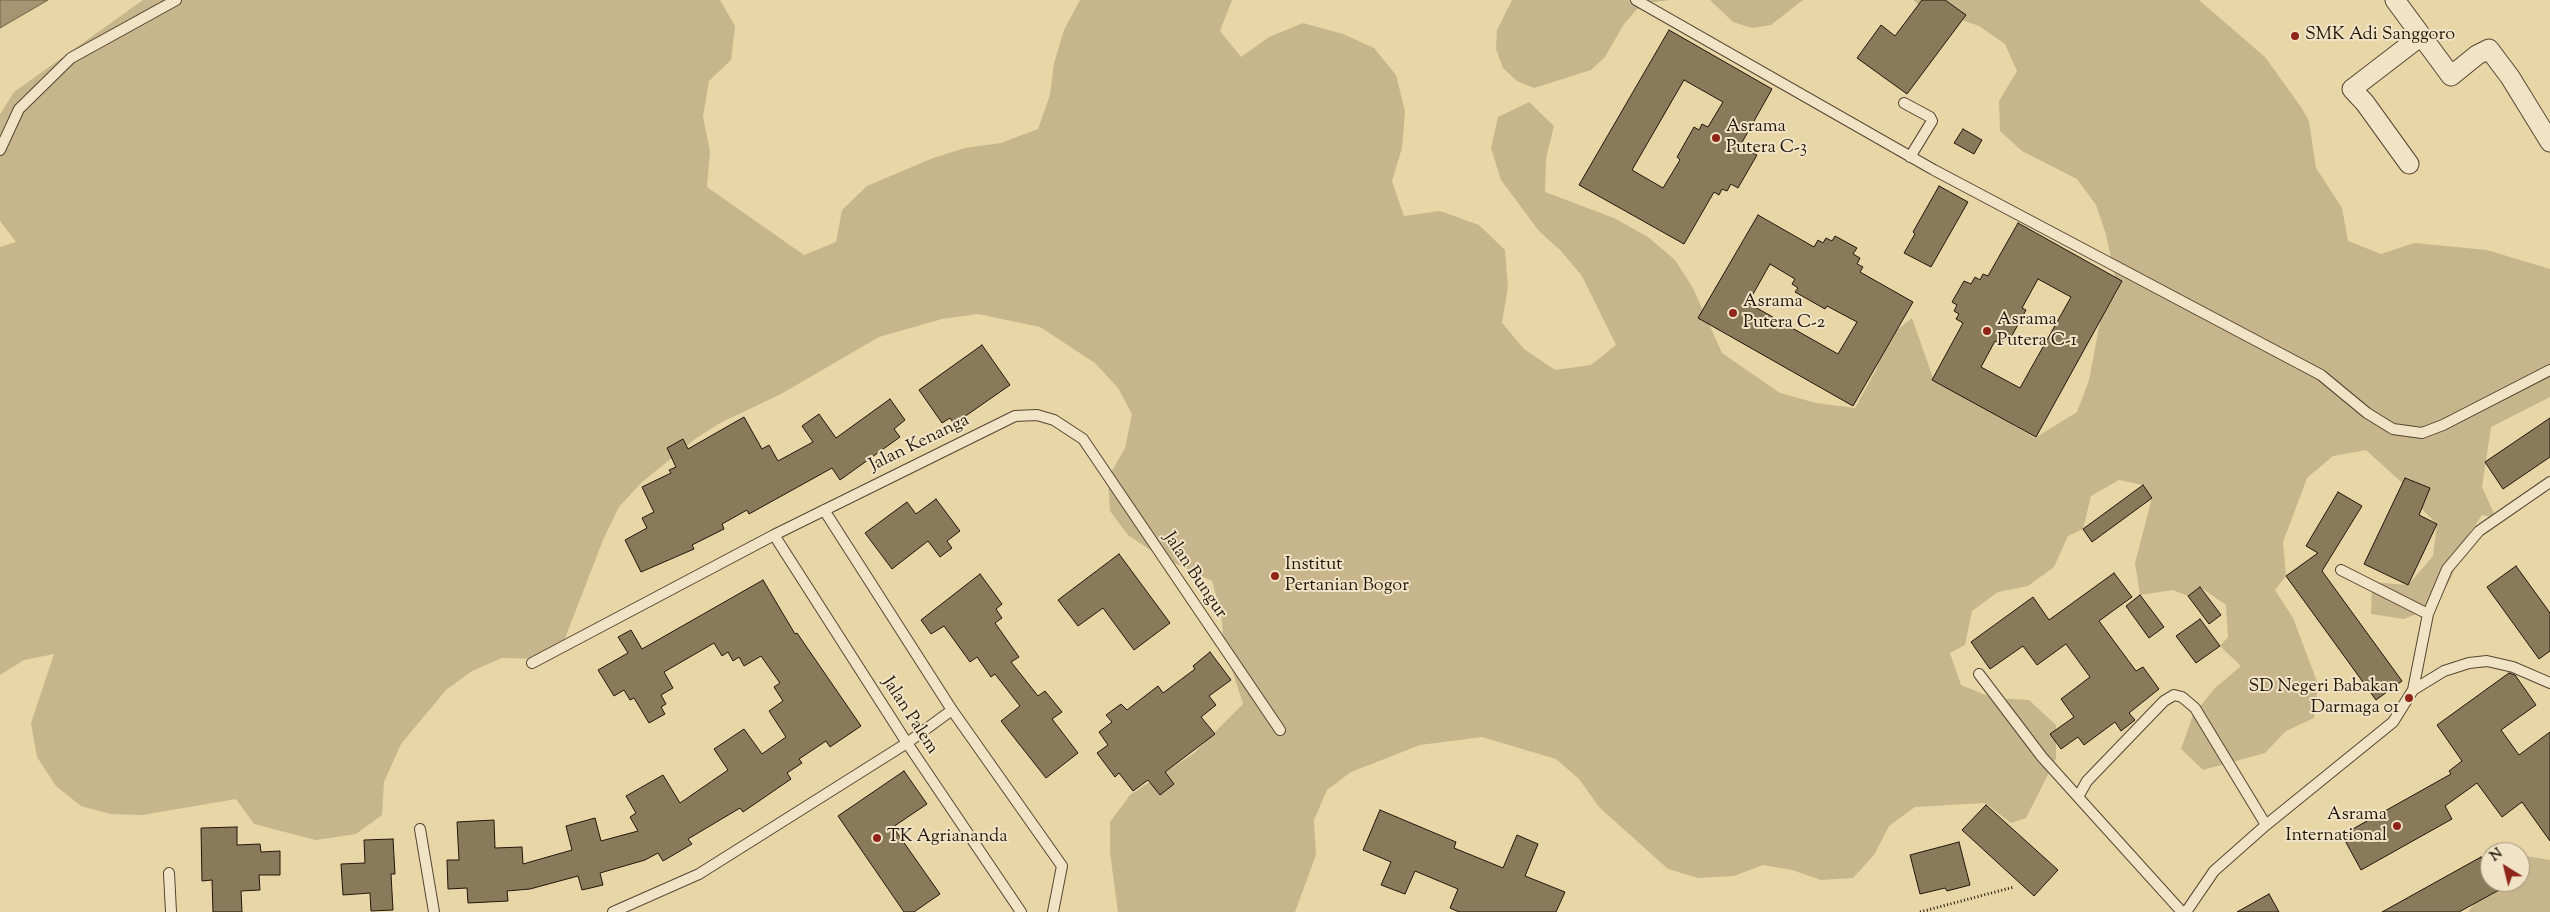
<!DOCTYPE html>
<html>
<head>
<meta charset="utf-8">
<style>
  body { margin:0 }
  #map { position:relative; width:2550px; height:912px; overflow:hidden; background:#e9d6a7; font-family:"Sorts Mill Goudy",serif }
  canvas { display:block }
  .north { position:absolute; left:2480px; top:842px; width:50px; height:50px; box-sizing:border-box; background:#f1e4c6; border:1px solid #9e927b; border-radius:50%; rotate:324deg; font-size:14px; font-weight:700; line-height:20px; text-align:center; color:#22160b }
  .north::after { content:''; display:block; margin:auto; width:18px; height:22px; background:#8f2418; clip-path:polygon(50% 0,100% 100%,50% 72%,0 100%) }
</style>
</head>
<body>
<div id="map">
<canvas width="2550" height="912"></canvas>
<div class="north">N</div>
</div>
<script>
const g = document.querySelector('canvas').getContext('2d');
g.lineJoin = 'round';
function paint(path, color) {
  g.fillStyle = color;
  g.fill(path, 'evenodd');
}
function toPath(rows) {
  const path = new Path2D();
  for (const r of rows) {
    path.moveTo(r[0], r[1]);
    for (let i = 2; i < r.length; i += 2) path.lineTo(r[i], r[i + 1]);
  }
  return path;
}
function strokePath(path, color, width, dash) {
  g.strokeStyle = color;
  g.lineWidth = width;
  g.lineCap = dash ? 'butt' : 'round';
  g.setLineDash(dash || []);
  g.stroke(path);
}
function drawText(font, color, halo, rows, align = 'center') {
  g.font = font + ' "Sorts Mill Goudy",serif';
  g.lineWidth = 4;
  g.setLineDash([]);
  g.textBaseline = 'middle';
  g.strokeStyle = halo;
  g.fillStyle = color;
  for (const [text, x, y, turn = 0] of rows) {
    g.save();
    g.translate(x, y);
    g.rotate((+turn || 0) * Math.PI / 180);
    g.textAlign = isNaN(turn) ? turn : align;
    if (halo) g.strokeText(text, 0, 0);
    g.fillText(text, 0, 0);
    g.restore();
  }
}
const green = toPath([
  [143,0,720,0,735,26,731,60,709,81,703,117,710,151,707,187,804,255,836,242,842,210,867,186,933,158,965,148,1001,143,1038,129,1050,95,1054,63,1064,30,1080,0,1232,0,1220,31,1241,57,1269,37,1303,23,1343,34,1374,48,1396,75,1405,111,1402,148,1392,181,1404,216,1440,211,1479,225,1505,250,1508,287,1502,323,1524,349,1555,370,1591,365,1616,345,1582,276,1561,251,1539,231,1501,180,1491,148,1498,117,1529,102,1554,126,1546,158,1545,192,1614,218,1648,237,1675,260,1693,288,1722,353,1780,393,1816,403,1855,408,1876,370,1887,338,1912,318,1933,378,2035,438,2077,412,2089,380,2101,317,2118,291,2106,234,2096,205,2077,179,2022,151,2000,131,1999,101,2017,71,2005,44,1979,26,1919,5,1913,0,2199,0,2265,57,2301,107,2309,121,2316,168,2342,208,2348,241,2381,254,2414,243,2487,250,2550,269,2550,397,2491,427,2482,487,2496,518,2482,515,2464,541,2452,576,2435,607,2404,619,2371,614,2372,582,2408,585,2433,556,2437,524,2422,509,2412,492,2366,450,2333,456,2307,478,2283,542,2286,576,2275,590,2293,618,2318,684,2314,718,2286,731,2265,753,2203,770,2181,749,2193,715,2215,688,2241,666,2220,646,2228,637,2226,605,2200,587,2188,596,2173,590,2140,595,2135,563,2152,498,2143,485,2119,480,2091,496,2083,529,2068,536,2054,567,2028,586,1998,592,1972,611,1965,645,1950,653,1961,685,1993,698,2029,700,2056,725,2056,759,2026,818,2011,823,1985,803,1915,807,1889,826,1874,855,1853,878,1821,880,1792,870,1763,865,1734,876,1698,878,1668,869,1599,807,1579,779,1556,759,1482,737,1420,745,1351,772,1327,790,1314,820,1316,855,1295,912,1118,912,1110,853,1110,822,1130,795,1193,754,1243,704,1224,645,1221,613,1212,581,1158,555,1128,535,1110,511,1108,478,1125,448,1132,414,1118,388,1095,363,1040,327,978,314,942,319,879,337,781,394,720,423,695,439,641,483,619,507,603,540,564,641,539,659,502,658,472,671,446,690,401,744,384,782,382,815,356,834,316,840,254,824,236,799,142,815,110,814,81,806,56,786,37,757,31,723,54,654,24,660,0,675,0,247,16,242,0,221,0,114,14,92],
  [1512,0,1670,0,1654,2,1637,9,1624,24,1605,57,1591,70,1534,88,1517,81,1503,68,1496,49,1497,30],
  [1710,0,1803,0,1771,25,1752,28,1733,22],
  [2520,855,2550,860,2550,912,2468,912,2490,882,2520,882]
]);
const water = toPath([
  [0,0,48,0,0,28,0,0]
]);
const building = toPath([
  [1922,0,1945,0,1966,15,1907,94,1857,58,1881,25,1895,36,1922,0],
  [1669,30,1772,89,1740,146,1757,155,1738,188,1731,184,1727,191,1722,189,1719,195,1714,192,1684,244,1579,185,1669,30],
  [1684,80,1723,102,1708,127,1702,124,1699,130,1694,127,1677,157,1680,160,1663,188,1632,170,1684,80],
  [1963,129,1982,140,1974,154,1954,143,1963,129],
  [1939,186,1968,202,1931,267,1904,253,1915,234,1913,232,1939,186],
  [1758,215,1814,247,1818,240,1823,243,1826,238,1832,241,1835,236,1857,248,1853,254,1860,258,1857,264,1863,267,1860,272,1913,302,1853,406,1698,318,1758,215],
  [1770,264,1795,279,1792,284,1798,288,1795,292,1825,309,1827,306,1857,322,1838,354,1748,303,1770,264],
  [2018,223,2122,281,2036,437,1932,380,1963,323,1956,319,1959,314,1954,311,1957,305,1952,302,1964,281,1971,284,1975,277,1980,280,1983,274,1988,276,2018,223],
  [2038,279,2071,297,2020,388,1981,367,1995,341,2001,344,2004,338,2009,341,2026,310,2022,308,2038,279],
  [982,345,1010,385,954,424,950,418,942,423,919,390,982,345],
  [890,399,905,420,894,429,900,437,840,480,832,468,749,514,747,510,722,524,724,529,692,545,694,549,641,572,625,540,647,528,642,518,654,512,642,487,671,473,669,470,676,467,667,448,683,439,688,449,744,417,762,449,769,445,778,461,813,442,802,426,819,414,836,438,890,399],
  [2550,418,2550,457,2503,489,2485,462,2550,418],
  [2405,478,2430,488,2419,515,2437,524,2408,585,2364,564,2405,478],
  [2143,485,2152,498,2092,542,2083,529,2143,485],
  [2338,492,2362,506,2322,571,2402,681,2376,700,2286,576,2318,553,2306,546,2338,492],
  [936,499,960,531,947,541,952,548,940,557,928,541,892,569,865,533,907,502,916,514,936,499],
  [1119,554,1170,623,1134,650,1103,608,1078,626,1058,600,1119,554],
  [2516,566,2550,613,2550,651,2539,659,2487,587,2516,566],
  [2114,573,2132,597,2099,621,2136,671,2143,667,2159,689,2129,713,2135,720,2121,731,2115,722,2084,745,2078,737,2061,749,2050,734,2074,717,2061,699,2090,677,2066,644,2037,665,2023,646,1990,669,1971,642,2033,597,2049,620,2114,573],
  [980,574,1002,604,996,609,1002,618,995,623,1019,657,1011,662,1038,696,1045,691,1062,712,1052,719,1078,753,1046,778,1001,721,1020,706,995,674,991,677,977,657,970,662,944,626,931,634,921,620,980,574],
  [763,580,795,634,797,633,861,726,830,747,826,741,799,759,802,763,787,773,791,779,743,812,740,808,688,839,692,844,663,861,658,853,645,860,600,873,603,885,582,890,578,876,530,889,507,891,508,901,468,903,467,888,448,889,447,860,459,860,457,822,494,820,495,848,522,847,523,864,572,850,566,826,595,818,601,841,638,831,630,817,636,813,626,796,663,775,680,803,728,770,714,749,744,729,762,754,786,737,769,711,783,701,774,687,780,683,761,656,744,666,739,657,733,661,728,652,722,656,714,643,664,672,673,688,661,695,666,704,661,707,665,714,649,723,634,698,630,700,624,690,614,696,598,670,628,653,618,637,631,630,642,649,763,580],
  [2200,587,2221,615,2209,624,2188,596,2200,587],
  [2140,595,2164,627,2149,638,2126,606,2140,595],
  [2200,619,2220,646,2196,663,2176,636,2200,619],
  [1210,652,1231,680,1209,696,1216,705,1201,717,1215,734,1165,772,1174,784,1160,795,1148,780,1133,791,1119,773,1115,777,1097,753,1108,745,1099,732,1112,722,1106,715,1121,704,1127,710,1158,686,1163,693,1195,669,1193,666,1210,652],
  [2509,673,2515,675,2536,705,2501,730,2519,755,2550,732,2550,841,2522,802,2502,817,2477,783,2445,806,2452,819,2361,870,2342,835,2451,774,2449,771,2462,761,2437,725,2509,673],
  [904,771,927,804,893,827,940,894,914,912,904,912,838,816,904,771],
  [1986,805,2058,870,2034,896,1962,830,1986,805],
  [1380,810,1456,842,1454,848,1503,868,1517,835,1538,844,1525,876,1565,892,1556,912,1459,912,1450,908,1458,889,1415,871,1405,894,1381,885,1391,862,1363,850,1380,810],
  [237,827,237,845,260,844,261,852,280,851,280,875,259,875,260,890,241,891,242,912,213,912,212,880,202,881,201,828,237,827],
  [393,839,395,874,391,874,393,910,371,911,370,893,343,895,341,864,365,863,364,840,393,839],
  [1959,842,1970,885,1947,891,1945,888,1920,894,1910,855,1959,842],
  [2481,857,2490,873,2490,882,2495,882,2499,890,2459,912,2382,912,2481,857],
  [2269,894,2279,912,2237,912,2269,894]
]);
const path = toPath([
  [1920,912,2014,887]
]);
const lane = toPath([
  [1636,0,1934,170,2321,375,2367,413,2393,429,2422,433,2443,425,2550,370],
  [1904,103,1930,117,1932,121,1910,157],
  [0,150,19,109,71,58,176,0],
  [824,510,952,710,1062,866,1053,912],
  [774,535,907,743,1021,912],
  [2341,570,2428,614],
  [532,663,774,535,1015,416,1037,415,1054,420,1083,439,1280,730],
  [1979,674,2042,757,2078,797],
  [2413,690,2444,671,2469,663,2487,661,2513,667,2550,683],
  [420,829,434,912],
  [169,873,171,912],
  [613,912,699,874,907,743,952,710],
  [2182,912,2078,797,2087,781,2164,701,2174,695,2182,697,2195,708,2266,825],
  [2186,912,2214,871,2266,825,2393,722,2413,690,2428,614,2447,569,2479,531,2550,482]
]);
const street = toPath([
  [2395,0,2451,76,2477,55,2489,49,2510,77,2550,142],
  [2409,164,2365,103,2352,89,2421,36]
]);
const markers = [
  [2295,36,5,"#8f2418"],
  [1716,138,5,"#8f2418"],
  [1733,313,5,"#8f2418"],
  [1987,331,5,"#8f2418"],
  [1275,576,5,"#8f2418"],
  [2409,698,5,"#8f2418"],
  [2397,826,5,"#8f2418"],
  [877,838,5,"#8f2418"]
];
const poiNames = [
  ["SMK Adi Sanggoro",2305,36],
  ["Asrama",1726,128],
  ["Putera C-3",1726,149],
  ["Asrama",1743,303],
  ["Putera C-2",1743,324],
  ["Asrama",1997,321],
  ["Putera C-1",1997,342],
  ["Institut",1285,566],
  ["Pertanian Bogor",1285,587],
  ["SD Negeri Babakan",2399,688,"right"],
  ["Darmaga 01",2399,709,"right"],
  ["Asrama",2387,816,"right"],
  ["International",2387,837,"right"],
  ["TK Agriananda",887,838]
];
const streetNames = [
  ["Jalan Kenanga",920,444,-26],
  ["Jalan Bungur",1194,576,56],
  ["Jalan Palem",909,716,57]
];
paint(green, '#c7b58c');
paint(water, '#a59572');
strokePath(water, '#716249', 1);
paint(building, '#897a5c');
strokePath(building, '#22160b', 1);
strokePath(lane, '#544632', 12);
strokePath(street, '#544632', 21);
strokePath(path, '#22160b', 3, [1, 2.5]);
strokePath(lane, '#f1e4c6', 10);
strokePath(street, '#f1e4c6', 19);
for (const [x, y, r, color] of markers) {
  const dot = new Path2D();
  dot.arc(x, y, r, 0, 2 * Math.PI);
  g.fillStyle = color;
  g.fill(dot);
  strokePath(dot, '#f1e4c6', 2);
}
drawText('18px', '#22160b', '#f1e4c6', poiNames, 'left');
drawText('18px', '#22160b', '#f1e4c6', streetNames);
</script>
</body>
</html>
